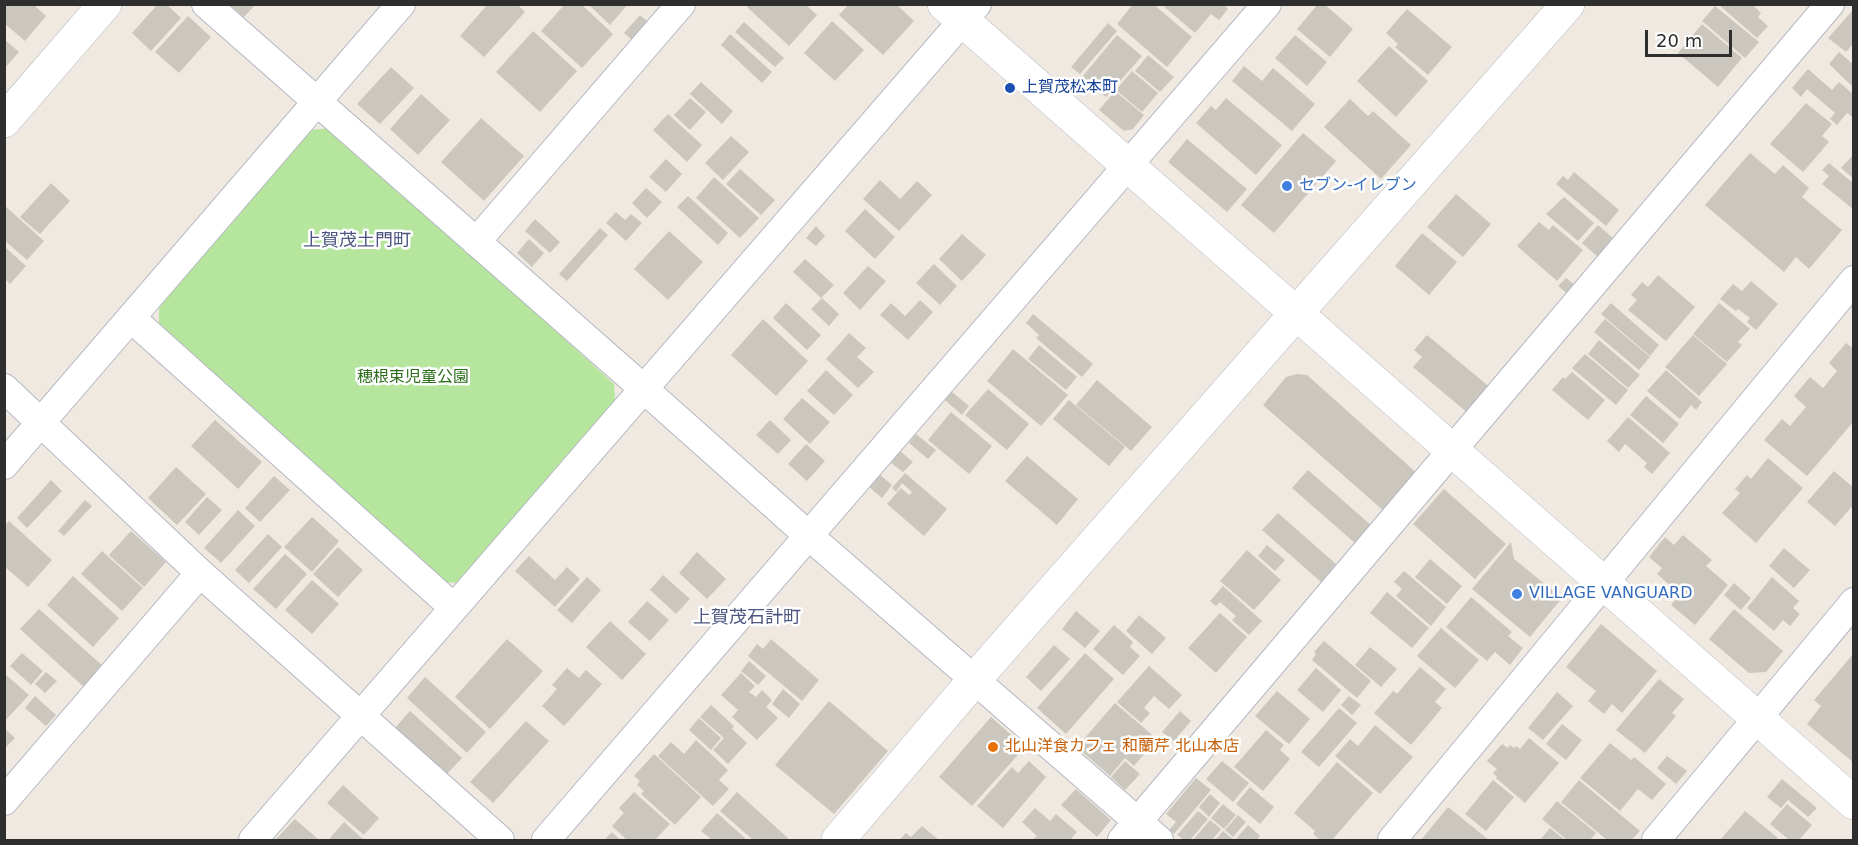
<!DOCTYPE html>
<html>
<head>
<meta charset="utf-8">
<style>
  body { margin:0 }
  #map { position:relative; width:1858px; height:845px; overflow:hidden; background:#efe9e1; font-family:"DejaVu Sans",sans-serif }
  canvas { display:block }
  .frame { position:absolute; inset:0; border:6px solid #2e2e2e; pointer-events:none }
  .scale { position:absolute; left:1645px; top:30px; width:87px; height:27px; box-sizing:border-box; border:3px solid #2e2e2e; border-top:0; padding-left:8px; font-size:18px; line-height:21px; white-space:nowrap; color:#2e2e2e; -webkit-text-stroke:4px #fff; paint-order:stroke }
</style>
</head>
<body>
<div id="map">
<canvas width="1858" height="845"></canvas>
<div class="frame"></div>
<div class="scale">20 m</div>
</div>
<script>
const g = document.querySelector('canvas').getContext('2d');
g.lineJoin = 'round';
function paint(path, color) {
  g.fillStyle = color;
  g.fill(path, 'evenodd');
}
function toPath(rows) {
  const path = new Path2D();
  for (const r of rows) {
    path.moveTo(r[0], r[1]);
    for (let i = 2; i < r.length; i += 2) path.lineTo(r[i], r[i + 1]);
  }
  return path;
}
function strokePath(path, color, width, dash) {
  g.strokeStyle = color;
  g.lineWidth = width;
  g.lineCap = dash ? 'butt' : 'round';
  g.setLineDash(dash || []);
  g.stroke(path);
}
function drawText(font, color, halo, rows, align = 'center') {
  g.font = font + ' "DejaVu Sans","Noto Sans JP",sans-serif';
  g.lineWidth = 5;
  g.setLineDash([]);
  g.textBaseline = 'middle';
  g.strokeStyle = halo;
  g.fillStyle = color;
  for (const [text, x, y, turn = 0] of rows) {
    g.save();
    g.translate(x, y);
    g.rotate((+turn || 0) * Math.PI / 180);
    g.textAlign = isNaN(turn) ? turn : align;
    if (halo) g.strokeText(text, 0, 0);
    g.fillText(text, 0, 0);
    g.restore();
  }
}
const green = toPath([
  [332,128,614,384,615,401,459,583,443,582,159,323,159,301,310,130]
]);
const building = toPath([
  [4,4,33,4,46,16,25,41,4,23],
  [158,4,166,4,181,18,151,51,132,33],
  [488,4,517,4,525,12,484,57,460,36],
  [565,4,581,4,613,34,582,68,541,31],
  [588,4,628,4,610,25],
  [749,4,805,4,817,15,789,46,747,7],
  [849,4,896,4,914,21,883,55,839,15],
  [1133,4,1153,4,1192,37,1167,67,1117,24],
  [1161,4,1223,4,1228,9,1219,20,1211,14,1195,33],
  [1318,4,1324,4,1353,29,1330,57,1297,29],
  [1718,4,1752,4,1761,13,1758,17,1768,26,1757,38],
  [230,5,255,5,244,17],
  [1715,6,1759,42,1745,58,1702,21],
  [1407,9,1452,47,1428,75,1395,47,1398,44,1386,33],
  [1854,9,1854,43,1846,52,1828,38],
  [640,15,652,25,636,43,624,33],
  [188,16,211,37,179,73,155,52],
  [832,21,864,50,835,81,804,53],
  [744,22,784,58,775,67,735,32],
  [1108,23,1117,31,1080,74,1071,67],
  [1702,24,1742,58,1718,87,1678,53],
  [533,31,577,71,540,112,496,72],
  [730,34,772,72,762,83,721,45],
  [1117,35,1142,56,1106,97,1082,77],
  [1295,35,1327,62,1307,86,1275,58],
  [4,39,19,52,4,69],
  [1389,46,1428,81,1396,117,1357,81],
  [1839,52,1854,65,1854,88,1829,64],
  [1148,55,1174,77,1160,92,1135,71],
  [1244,66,1262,81,1273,68,1315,104,1292,131,1232,81],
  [391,67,414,88,380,124,357,104],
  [1808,69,1832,90,1839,82,1854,95,1854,118,1847,113,1837,125,1830,119,1835,113,1807,89,1801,97,1792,88],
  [1132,71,1158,93,1142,112,1116,90],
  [701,82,733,111,722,124,690,94],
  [1115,91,1144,115,1133,129,1124,131,1099,110],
  [421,94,450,120,418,155,390,129],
  [690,98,706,112,690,130,674,115],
  [1226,98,1282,145,1256,175,1196,123,1211,106,1216,110],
  [1350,99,1368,116,1373,111,1411,145,1381,179,1324,127],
  [1806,103,1832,124,1822,136,1829,142,1803,172,1770,144],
  [668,114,702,145,687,162,653,130],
  [481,118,524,156,484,201,441,162],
  [1303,133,1336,161,1274,233,1241,205],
  [731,136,749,152,723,180,705,163],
  [1187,139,1247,189,1227,212,1168,162],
  [1750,153,1775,174,1783,165,1809,188,1802,197,1842,230,1809,269,1796,257,1784,272,1705,205],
  [1854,154,1854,179,1841,168],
  [666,159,682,174,666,192,649,177],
  [1829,163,1854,184,1854,210,1822,184,1829,176,1822,170],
  [740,169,775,200,761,215,726,184],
  [1574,172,1619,210,1606,226,1556,184,1563,176,1568,180],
  [714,177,759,218,740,238,696,198],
  [880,180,900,199,917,181,932,195,899,231,863,199],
  [51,183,70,201,40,234,20,217],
  [646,188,662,202,647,218,632,203],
  [1456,194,1491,224,1463,257,1427,227],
  [688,196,728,233,718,245,677,207],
  [1564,197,1594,223,1578,241,1546,214],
  [4,205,44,241,27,260,4,240],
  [865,209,895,237,875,259,845,231],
  [616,212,625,220,631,214,642,223,626,241,606,223],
  [535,219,560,242,550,253,525,231],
  [1539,222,1549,230,1553,225,1583,250,1557,281,1517,246],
  [1598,225,1613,238,1598,257,1582,243],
  [816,226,825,236,816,246,806,238],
  [600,228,608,235,567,281,559,274],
  [669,231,703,262,668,300,634,269],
  [1422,233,1457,262,1429,295,1395,266],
  [962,234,986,255,962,281,939,259],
  [529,239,544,253,532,267,517,253],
  [4,246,26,266,10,284,4,278],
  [805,259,834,285,821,298,793,272],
  [934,264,957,286,940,305,916,283],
  [868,266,886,281,860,310,843,293],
  [1658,275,1695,307,1666,341,1628,310,1637,300,1631,295,1642,282,1648,287],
  [1566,278,1576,286,1569,295,1558,286],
  [1751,281,1778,304,1756,330,1747,322,1750,318,1738,309,1736,311,1720,299,1733,284,1742,291],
  [822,298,839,314,829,326,811,309],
  [920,300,933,312,908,340,880,315,891,303,905,316],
  [786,303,821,335,807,350,773,318],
  [1611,303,1659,345,1650,356,1601,314],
  [1719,303,1750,329,1738,342,1742,345,1727,362,1693,334],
  [1033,314,1093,364,1082,377,1036,338,1039,335,1026,323],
  [763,319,808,361,776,396,731,355],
  [1605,319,1650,357,1639,370,1594,332],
  [849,333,866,348,857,357,874,372,858,388,826,359],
  [1427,335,1492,389,1470,415,1413,367,1422,357,1414,350],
  [1693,335,1727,364,1699,396,1665,367],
  [1599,340,1640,375,1628,388,1588,354],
  [1846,343,1854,349,1854,421,1807,476,1764,440,1782,419,1790,426,1806,407,1794,396,1810,377,1823,388,1837,371,1829,363],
  [1039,345,1077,377,1066,390,1028,359],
  [1013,349,1068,395,1041,426,987,381],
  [1585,354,1628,390,1616,405,1572,368],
  [826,370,853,395,834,415,807,391],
  [1666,370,1702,402,1696,410,1691,405,1680,419,1647,391],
  [1572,372,1605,400,1588,420,1552,390,1563,377,1565,379],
  [1297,374,1307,375,1419,475,1385,512,1263,405,1286,377],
  [1097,380,1152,427,1131,451,1076,405],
  [988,389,1029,424,1007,450,965,415],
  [952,392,969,406,962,415,945,400],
  [1646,396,1679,424,1663,443,1630,415],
  [802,398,830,422,810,444,783,419],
  [1069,400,1125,447,1109,466,1053,419],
  [951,412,992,446,969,474,928,440],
  [1628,417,1670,453,1652,474,1644,467,1647,463,1625,444,1619,452,1607,441],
  [215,420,262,462,238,489,191,446],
  [770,420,791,440,778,454,756,435],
  [916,434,936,450,928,459,909,443],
  [806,444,825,461,807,481,788,464],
  [900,451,913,462,903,472,891,463],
  [1027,456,1078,499,1057,525,1005,481],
  [1768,458,1803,488,1756,543,1722,513,1740,493,1735,489,1747,475,1751,479],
  [176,467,206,494,177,525,148,498],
  [1308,470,1372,526,1356,544,1292,488],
  [1834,471,1854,488,1854,504,1835,526,1807,502],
  [878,473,892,485,882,498,868,486],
  [905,473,947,509,924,536,887,504,901,488,909,495,912,492,902,483,896,492,892,488],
  [274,476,290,490,260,522,245,508],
  [51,480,62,491,27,528,17,518],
  [1444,489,1506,544,1475,579,1413,524],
  [207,497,222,510,199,535,185,522],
  [85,500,92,506,64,536,58,531],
  [238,510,255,526,221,563,204,548],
  [1278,513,1336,564,1321,582,1262,530],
  [312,517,339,541,312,572,284,547],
  [9,521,52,560,28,587,4,566,4,526],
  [131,531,166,562,144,587,109,555],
  [268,534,282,547,249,583,235,570],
  [1683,535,1712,560,1706,566,1728,585,1695,625,1671,605,1680,594,1657,574,1662,568,1649,557,1665,537,1674,545],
  [1511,542,1514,559,1562,598,1530,637,1472,589],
  [1267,545,1285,560,1275,571,1258,556],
  [338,547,363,570,338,597,313,574],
  [1784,548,1810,570,1794,588,1769,566],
  [1247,550,1281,580,1254,610,1220,581],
  [102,551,143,588,122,611,81,574],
  [697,552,726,579,707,599,679,573],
  [285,554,307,574,276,609,253,589],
  [529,556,555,580,567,567,580,579,555,607,515,571],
  [1430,559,1462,586,1447,604,1415,577],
  [1404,571,1446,607,1431,626,1396,596,1402,589,1394,582],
  [663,575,690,599,676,614,650,590],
  [73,576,119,618,93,647,47,605],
  [587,577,601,590,572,623,557,610],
  [1772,577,1799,601,1793,608,1800,614,1790,626,1783,620,1774,631,1747,608],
  [312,580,339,604,312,634,285,610],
  [1734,583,1751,598,1741,610,1724,595],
  [1223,586,1262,621,1249,635,1232,620,1236,616,1220,602,1216,606,1210,601],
  [1387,592,1429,628,1412,648,1370,613],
  [1471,597,1512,632,1508,636,1523,648,1510,665,1495,652,1487,661,1446,627],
  [647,601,669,620,650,641,628,622],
  [39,609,105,668,86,689,20,629],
  [1734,609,1783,651,1766,672,1749,673,1709,639],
  [1076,611,1100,631,1085,648,1062,629],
  [1220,613,1247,637,1216,673,1188,648],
  [1139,615,1166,638,1152,654,1126,631],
  [610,621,646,654,622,680,586,647],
  [1601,624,1657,671,1622,713,1612,704,1604,714,1588,701,1596,691,1566,667],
  [1114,625,1133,642,1130,647,1140,656,1123,675,1093,649],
  [1441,628,1479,660,1455,688,1417,656],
  [507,639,543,671,490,729,455,697],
  [771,639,819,680,802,701,748,656,757,644,763,649],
  [1324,641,1371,681,1357,698,1312,660,1316,654,1314,652],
  [1054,645,1070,659,1041,691,1026,677],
  [1370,647,1397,669,1381,687,1355,665],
  [22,653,43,671,31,685,10,666],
  [1085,653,1114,679,1066,734,1037,708],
  [1854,653,1854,763,1807,724,1821,706,1814,700],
  [749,661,766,676,758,685,741,671],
  [1149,666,1182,695,1169,709,1154,696,1144,708,1150,713,1141,723,1117,702],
  [1420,667,1446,689,1435,702,1442,708,1411,745,1374,713,1393,691,1397,694],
  [567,668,579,678,586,670,602,684,564,726,542,706,557,689,552,685],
  [1316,668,1341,690,1323,712,1297,690],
  [46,672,57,681,45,693,35,684],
  [4,673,29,695,4,722],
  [741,673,755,686,749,692,756,697,762,690,772,700,766,707,778,718,757,740,732,717,738,710,721,695],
  [425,677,486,732,467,753,407,698],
  [1659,679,1684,699,1672,713,1676,716,1645,753,1616,730],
  [783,689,800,704,789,718,772,704],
  [1277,691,1310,719,1289,744,1255,716],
  [1557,692,1573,706,1543,740,1528,728],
  [35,696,56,715,46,726,25,708],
  [1349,696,1361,705,1352,715,1341,705],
  [829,701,888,751,834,814,775,765],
  [1115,703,1157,739,1134,766,1125,758,1110,776,1077,747],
  [711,705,734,726,732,729,747,743,728,764,713,750,724,738,700,717],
  [1339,708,1357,723,1319,767,1301,752],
  [410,711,462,758,445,776,394,729],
  [1180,711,1191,721,1174,741,1162,732],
  [991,717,1025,747,972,806,939,777],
  [699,718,721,738,711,750,689,730],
  [526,721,549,741,493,803,470,782],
  [1562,724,1582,740,1566,760,1546,744],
  [1375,725,1413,757,1380,794,1335,756,1350,739,1358,746],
  [4,728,15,738,4,749],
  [1266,730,1284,745,1280,750,1290,759,1263,791,1234,767],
  [1529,738,1559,763,1525,803,1496,778,1497,777,1493,773,1497,769,1487,761,1502,744,1508,748,1510,745,1514,748,1516,746,1520,749],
  [696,740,728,770,719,780,729,789,713,806,658,756,671,742,684,754],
  [1610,743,1631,760,1634,757,1666,784,1652,800,1638,789,1620,811,1580,778],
  [654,754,701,797,675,825,641,794,644,791,637,785,640,781,634,776],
  [1667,756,1687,771,1676,784,1657,768],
  [1029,761,1046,777,1003,828,977,806,1012,767,1018,773],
  [1125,761,1140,774,1125,790,1111,777],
  [1222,761,1249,783,1233,802,1206,779],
  [1337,762,1373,793,1332,840,1320,840,1313,834,1315,831,1294,813],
  [1196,778,1211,790,1174,834,1169,830,1176,822,1166,814],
  [1782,779,1817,808,1808,817,1788,800,1781,808,1767,797],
  [1493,780,1514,797,1486,831,1465,814],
  [1579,780,1640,831,1631,840,1607,840,1561,802],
  [343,785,379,818,364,835,327,803],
  [1250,787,1274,807,1260,824,1236,804],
  [1076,789,1111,820,1097,837,1061,805],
  [634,792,670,824,655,840,627,840,612,826,624,813,619,808],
  [737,792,788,838,786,840,753,840,720,811],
  [1210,794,1220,803,1209,817,1199,807],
  [1557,801,1596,833,1590,840,1567,840,1542,819],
  [1223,804,1236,815,1224,829,1211,818],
  [1787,804,1812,825,1799,840,1789,840,1770,824],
  [1448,807,1489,840,1421,840],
  [1035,808,1050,821,1056,814,1077,832,1070,840,1032,840,1037,836,1022,822],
  [1198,811,1208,819,1190,840,1184,840,1177,835],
  [1745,811,1778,838,1775,840,1720,840],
  [717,813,745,838,745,840,712,840,701,831],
  [1238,815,1246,822,1233,837,1225,830],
  [295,819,319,840,275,840],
  [1210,820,1221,829,1212,840,1193,840],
  [344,822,364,840,332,840,330,838],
  [1248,825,1260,836,1257,840,1235,840],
  [922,826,939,840,899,840,906,833,911,837],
  [1550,828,1565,840,1540,840],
  [1223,831,1234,840,1215,840],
  [612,832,620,840,604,840]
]);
const minor = toPath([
  [206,4,644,389,809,536,1159,840],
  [476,242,681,4],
  [131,318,454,608],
  [4,388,200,573,500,840],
  [4,465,401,4],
  [4,801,200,573],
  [253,840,977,4],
  [546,840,1267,4],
  [1122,840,1830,4],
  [1392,840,1854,280],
  [1656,840,1854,602]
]);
const tertiary = toPath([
  [944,4,1854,803],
  [4,121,105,4],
  [838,840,975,679,1568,4]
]);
const markers = [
  [1010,88,6,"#1a4fb4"],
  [1287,186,6,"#3f7fe0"],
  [1517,594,6,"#3f7fe0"],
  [993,747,6,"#e8710a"]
];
const transitNames = [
  ["上賀茂松本町",1022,88]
];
const shopNames = [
  ["セブン-イレブン",1299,186],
  ["VILLAGE VANGUARD",1529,594]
];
const parkNames = [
  ["穂根束児童公園",413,378]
];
const foodNames = [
  ["北山洋食カフェ 和蘭芹 北山本店",1005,747]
];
const neighbourhoodNames = [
  ["上賀茂土門町",357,241],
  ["上賀茂石計町",747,618]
];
paint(green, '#b6e59e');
paint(building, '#cbc7bf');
strokePath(minor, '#b4b7c1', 30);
strokePath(tertiary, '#b4b7c1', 34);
strokePath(minor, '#fff', 28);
strokePath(tertiary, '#fff', 33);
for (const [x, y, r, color] of markers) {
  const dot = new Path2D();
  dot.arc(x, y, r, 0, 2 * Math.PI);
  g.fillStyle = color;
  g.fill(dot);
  strokePath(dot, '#fff', 2);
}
drawText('16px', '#164399', '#fff', transitNames, 'left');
drawText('16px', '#366cbe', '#fff', shopNames, 'left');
drawText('16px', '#2c6e1b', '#fff', parkNames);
drawText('16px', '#c56008', '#fff', foodNames, 'left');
drawText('18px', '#4d5680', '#fff', neighbourhoodNames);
</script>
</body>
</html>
